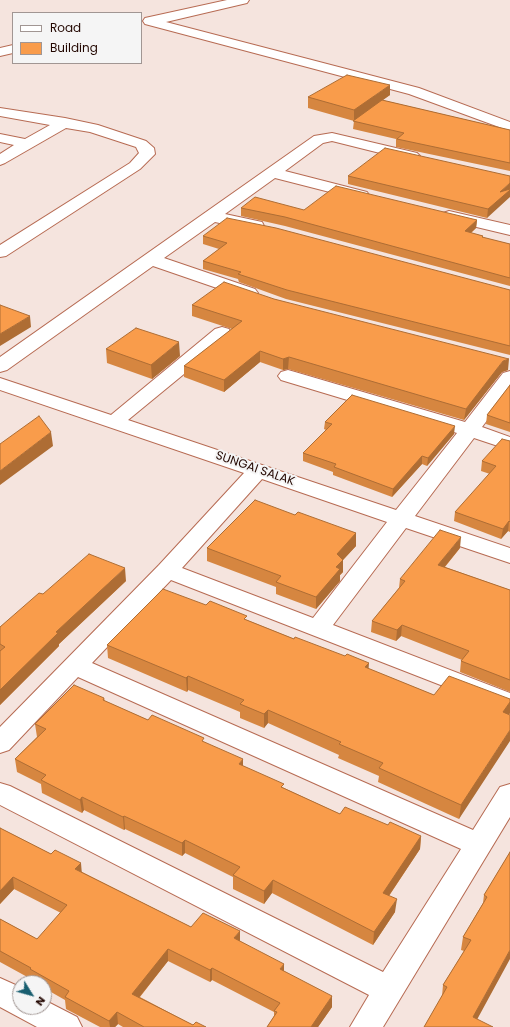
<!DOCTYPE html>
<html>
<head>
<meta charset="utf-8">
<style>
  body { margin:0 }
  #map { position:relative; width:510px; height:1027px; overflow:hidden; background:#f5e4de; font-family:Poppins,sans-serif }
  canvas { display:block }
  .legend { position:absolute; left:12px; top:12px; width:130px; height:52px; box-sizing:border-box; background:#f5f5f5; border:1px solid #a19693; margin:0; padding:5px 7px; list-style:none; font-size:12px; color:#230701 }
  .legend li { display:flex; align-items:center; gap:8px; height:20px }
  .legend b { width:20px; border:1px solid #a19693 }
  .north { position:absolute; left:12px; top:975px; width:40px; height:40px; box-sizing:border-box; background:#f5f5f5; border:1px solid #a19693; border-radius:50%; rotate:127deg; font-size:11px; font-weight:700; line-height:16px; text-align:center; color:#230701 }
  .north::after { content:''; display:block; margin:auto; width:14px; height:18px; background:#195f70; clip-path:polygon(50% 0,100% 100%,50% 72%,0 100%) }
</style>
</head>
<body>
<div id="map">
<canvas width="510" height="1027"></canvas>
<ul class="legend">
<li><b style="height:5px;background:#fff"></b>Road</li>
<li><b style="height:11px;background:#f99c4b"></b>Building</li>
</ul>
<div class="north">N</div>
</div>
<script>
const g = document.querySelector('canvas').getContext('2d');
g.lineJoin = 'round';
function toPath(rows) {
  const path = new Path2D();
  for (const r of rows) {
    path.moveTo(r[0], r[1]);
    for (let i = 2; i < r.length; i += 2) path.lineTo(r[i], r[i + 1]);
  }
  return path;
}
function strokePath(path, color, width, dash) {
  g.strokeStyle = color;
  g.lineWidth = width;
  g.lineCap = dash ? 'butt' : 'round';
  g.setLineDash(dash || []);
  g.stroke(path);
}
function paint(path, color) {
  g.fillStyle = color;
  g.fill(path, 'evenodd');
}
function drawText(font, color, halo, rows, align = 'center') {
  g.font = font + ' Poppins,sans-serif';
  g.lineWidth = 4;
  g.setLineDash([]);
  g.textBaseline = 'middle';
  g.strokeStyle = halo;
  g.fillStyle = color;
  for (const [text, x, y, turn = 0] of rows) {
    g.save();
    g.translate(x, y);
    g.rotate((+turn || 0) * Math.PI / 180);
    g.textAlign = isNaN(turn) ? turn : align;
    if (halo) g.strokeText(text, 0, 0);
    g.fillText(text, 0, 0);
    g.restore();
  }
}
const minor = toPath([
  [227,0,249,0,247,3,166,22,419,88,510,122,510,131,409,94,145,24,143,21,145,18,227,0],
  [13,45,13,53,0,56,0,48,13,45],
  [0,108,65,118,98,125,146,141,154,148,155,154,140,169,6,256,0,257,0,245,130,163,139,153,136,147,90,132,66,128,5,163,0,165,0,154,14,145,0,142,0,134,25,139,50,125,0,116,0,108],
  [332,133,417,153,420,156,417,159,412,161,332,141,323,143,285,171,367,192,369,195,367,198,361,200,275,178,225,214,262,222,264,226,262,230,256,231,215,222,164,258,255,289,258,293,255,297,249,298,243,297,153,266,7,370,0,372,0,357,314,136,332,133],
  [449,211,510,225,510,235,443,219,441,216,443,213,449,211],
  [222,327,229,329,231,333,229,337,128,420,396,510,457,433,281,380,278,376,281,372,288,370,295,372,465,422,503,373,510,371,510,390,482,427,510,437,510,450,474,438,415,516,510,548,510,563,406,528,333,625,510,693,510,712,171,580,92,663,473,830,500,787,510,784,510,817,383,1027,350,1027,369,995,0,805,0,783,10,786,383,972,461,849,78,677,9,750,0,753,0,727,159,565,244,473,0,390,0,378,111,415,215,329,222,327],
  [262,479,387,522,313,618,182,568,262,479],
  [0,978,20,987,20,1007,44,1007,44,1000,77,1017,82,1027,37,1027,0,1007,0,978]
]);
const wall = toPath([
  [390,95,382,100,510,130,510,171,396,147,396,139,353,129,354,121,308,108,308,97],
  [348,176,510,176,487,218,348,184],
  [241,208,304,210,477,220,476,228,471,233,483,236,483,238,510,244,510,286,285,226,241,216],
  [203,236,510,290,510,355,286,299,239,282,238,279,203,269,203,261,219,249,203,244],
  [274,299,508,370,502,372,464,420,288,369,283,370,260,362,224,392,184,377,184,366,232,329,192,316,192,305],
  [106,349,180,356,152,379,107,363],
  [510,385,510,432,486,424,487,415],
  [325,422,454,434,427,466,422,464,392,497,333,475,333,472,303,461,303,453,326,430,324,429],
  [510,441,510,532,508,531,501,539,454,521,455,512,490,474,481,471,482,461],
  [295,515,356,533,356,546,343,560,343,572,340,575,340,581,316,609,276,594,276,587,207,561,207,548],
  [460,548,445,567,510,590,510,692,460,672,461,661,462,660,401,636,396,641,371,632,372,621,399,588,400,579],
  [126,581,59,644,59,646,0,705,0,627,43,594],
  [206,605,247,620,434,695,510,699,510,713,459,819,378,782,379,776,338,758,339,755,268,723,264,728,240,718,240,712,188,690,187,692,108,658,107,645],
  [104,698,105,701,148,720,204,742,243,766,284,788,340,814,388,825,421,836,420,849,389,896,395,912,373,945,272,893,264,904,233,889,233,877,185,853,182,856,125,829,124,830,84,810,82,813,42,793,41,784,17,772,15,759,37,737,35,724],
  [0,828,51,854,82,872,191,927,240,941,284,971,332,1007,318,1027,267,1027,274,1016,274,1012,212,980,210,982,168,961,140,997,193,1025,206,1027,123,1027,118,1024,115,1027,100,1027,66,1009,65,1000,44,988,44,983,35,983,31,981,31,979,0,962,0,919,37,939,61,913,14,889,0,904],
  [510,852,477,1019,424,1027,442,996,443,985,464,951,461,950,463,937,483,903,484,895]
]);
const shadedWall = toPath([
  [390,85,390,95,354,121,354,110],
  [510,183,510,197,487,218,488,209,500,192],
  [477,220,476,228,464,239,465,231],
  [30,316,31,327,0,346,0,334],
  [179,342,180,356,152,379,151,365],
  [260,351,260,362,224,392,224,380],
  [289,357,288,369,283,370,283,359],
  [509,359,508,370,502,372,464,420,466,409,503,361],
  [455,426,454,434,427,466,428,458],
  [51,432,53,446,0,485,0,471],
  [422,456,422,464,392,497,393,489],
  [509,521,508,531,501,539,503,529],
  [356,533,356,546,343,560,343,572,340,575,340,581,316,609,316,597,337,554],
  [461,537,460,548,437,576,438,565],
  [125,568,126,581,59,644,59,646,0,705,0,690,56,632],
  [402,625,401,636,396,641,397,630],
  [369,663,368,676,365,667],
  [188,676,188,690,187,692,186,678],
  [510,702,510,713,501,726,503,712],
  [268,710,268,723,264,728,264,714],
  [510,730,510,741,459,819,461,805],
  [243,759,243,772,239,764],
  [82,797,84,810,82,813,80,800],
  [124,816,125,829,124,830,123,817],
  [421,836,420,849,382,906,383,893],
  [185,840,185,853,182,856,182,843],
  [81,863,82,875,75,869],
  [13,877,14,889,0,904,0,891],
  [273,880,272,893,264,904,264,891],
  [397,899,395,912,373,945,374,932],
  [240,931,240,943,234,938],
  [168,949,168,961,133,1005,132,994],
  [510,950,510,959,473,1027,473,1017],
  [284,964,284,975,280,969],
  [212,968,212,980,210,982,210,970],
  [332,996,332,1007,318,1027,311,1027],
  [117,1012,118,1024,115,1027,110,1027,109,1021]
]);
const building = toPath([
  [347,75,390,85,354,110,308,97,347,75],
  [382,100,510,130,510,163,397,139,404,133,353,121,382,100],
  [385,148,510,176,510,183,500,192,510,189,510,190,488,209,348,176,385,148],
  [336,186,477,220,465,231,483,236,482,237,510,244,510,278,285,217,241,208,255,197,304,210,336,186],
  [227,218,276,228,510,290,510,346,287,290,238,274,241,272,203,261,227,243,203,236,227,218],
  [224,282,274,299,509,359,503,361,466,409,289,357,283,359,260,351,224,380,184,366,242,321,192,305,224,282],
  [0,305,30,316,0,334,0,305],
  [136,328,179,342,151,365,106,349,136,328],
  [510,385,510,423,487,415,510,385],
  [352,395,455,426,428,458,422,456,393,489,334,467,336,464,303,453,332,424,325,422,352,395],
  [39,416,51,432,0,471,0,444,39,416],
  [502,439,510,441,510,522,509,521,503,529,455,512,496,466,482,461,502,439],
  [255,500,295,515,298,512,356,533,337,554,343,560,336,567,340,569,316,597,276,582,281,576,207,548,255,500],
  [440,530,461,537,438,565,510,590,510,680,461,661,469,651,402,625,397,630,372,621,405,581,400,579,440,530],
  [89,554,125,568,56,632,58,633,0,690,0,651,5,647,0,644,0,627,39,593,43,594,89,554],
  [163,589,206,605,210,601,247,616,244,619,294,639,295,637,345,656,347,654,369,663,365,667,434,695,449,676,510,699,510,702,503,712,510,715,510,730,461,805,379,768,383,763,339,744,341,742,268,710,264,714,240,704,244,700,188,676,186,678,107,645,163,589],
  [74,685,104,698,103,700,148,720,152,715,204,738,202,741,243,759,239,764,284,784,281,787,340,814,345,807,388,825,390,822,421,836,383,893,397,899,374,932,273,880,264,891,233,875,240,867,185,840,182,843,124,816,123,817,82,797,80,800,41,780,46,775,15,759,46,729,35,724,74,685],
  [0,828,51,854,55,850,81,863,75,869,191,927,203,913,240,931,234,938,284,964,280,969,332,996,311,1027,267,1027,277,1012,274,1011,280,1003,212,968,210,970,168,949,132,994,193,1025,196,1022,206,1027,144,1027,117,1012,109,1021,65,997,69,991,30,969,31,968,0,951,0,919,37,939,67,905,13,877,0,891,0,828],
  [510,852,510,950,473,1017,493,1027,424,1027,447,987,443,985,471,940,463,937,487,897,484,895,510,852]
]);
const streetNames = [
  ["SUNGAI SALAK",255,469,19]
];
strokePath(minor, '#b76b53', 2);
paint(minor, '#fff');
paint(wall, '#d68640');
paint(shadedWall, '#ae6d34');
paint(building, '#f99c4b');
strokePath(building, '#ae6d34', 1);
drawText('12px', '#230701', '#f5f5f5', streetNames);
</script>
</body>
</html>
